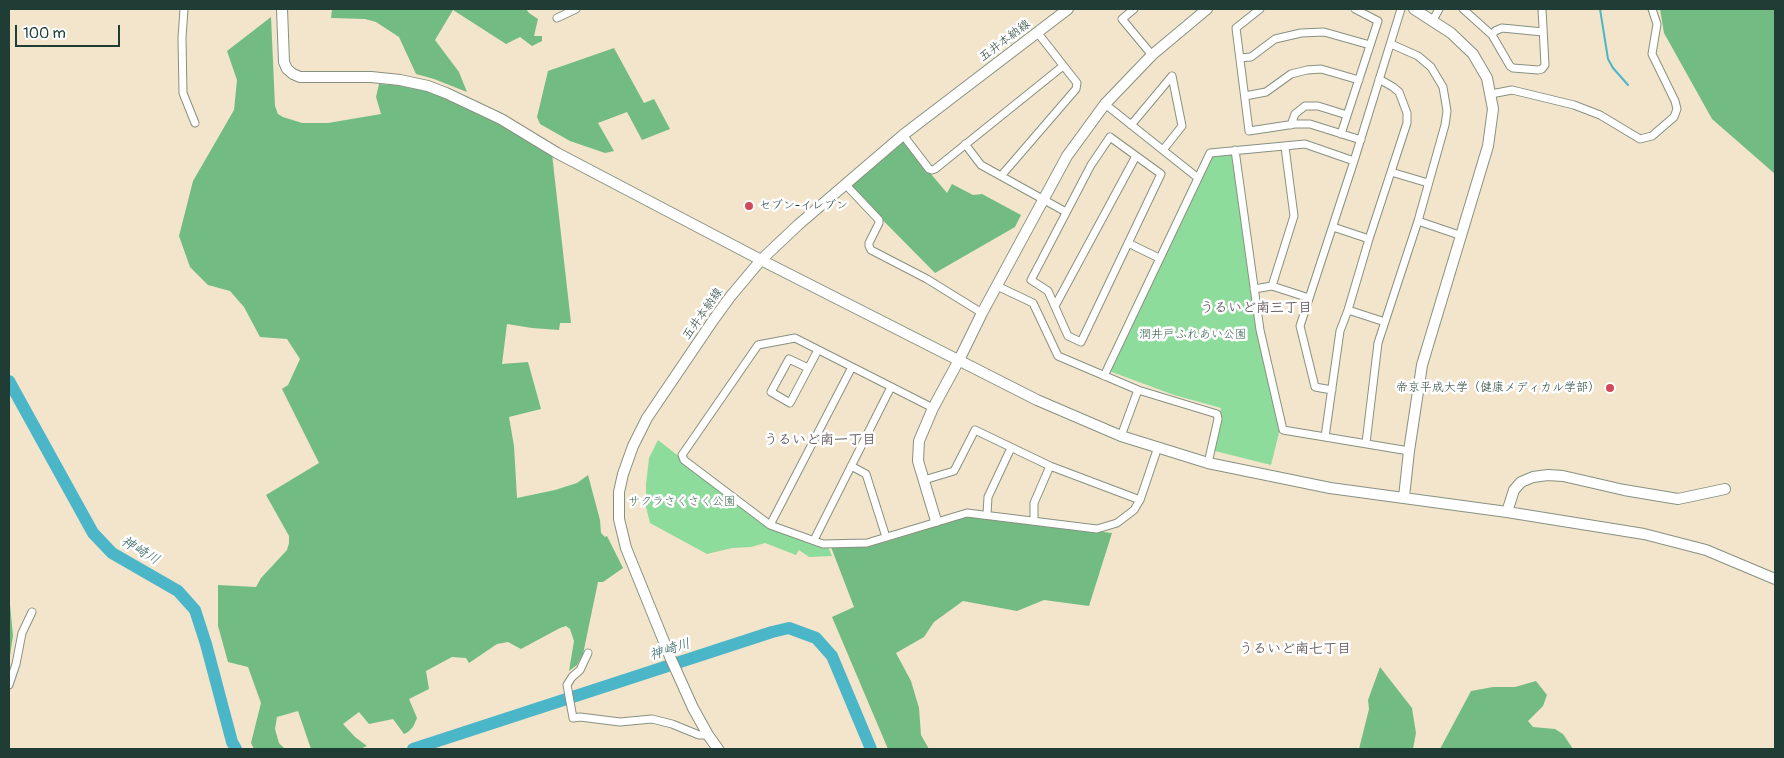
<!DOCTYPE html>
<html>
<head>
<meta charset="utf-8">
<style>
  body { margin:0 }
  #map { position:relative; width:1784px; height:758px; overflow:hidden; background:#f2e5cc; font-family:Pangolin,sans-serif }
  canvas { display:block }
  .frame { position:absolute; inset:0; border:10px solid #1f3d34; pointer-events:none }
  .scale { position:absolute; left:15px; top:25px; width:105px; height:22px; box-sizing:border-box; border:2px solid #1f3d34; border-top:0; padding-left:6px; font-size:15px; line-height:18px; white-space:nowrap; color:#1f3d34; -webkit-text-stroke:4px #fff; paint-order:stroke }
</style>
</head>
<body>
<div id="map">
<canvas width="1784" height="758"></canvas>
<div class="frame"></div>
<div class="scale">100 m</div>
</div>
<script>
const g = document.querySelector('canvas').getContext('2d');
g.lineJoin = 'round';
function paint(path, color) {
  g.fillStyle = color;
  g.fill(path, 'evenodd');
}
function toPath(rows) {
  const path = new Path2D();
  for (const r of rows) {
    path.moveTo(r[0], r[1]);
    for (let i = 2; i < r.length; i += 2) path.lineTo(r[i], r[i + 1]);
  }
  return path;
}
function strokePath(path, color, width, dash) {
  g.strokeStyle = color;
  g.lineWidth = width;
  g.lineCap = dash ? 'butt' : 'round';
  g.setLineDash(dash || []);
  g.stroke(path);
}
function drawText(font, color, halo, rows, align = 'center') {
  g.font = font + ' Pangolin,"Klee One",sans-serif';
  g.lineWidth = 5;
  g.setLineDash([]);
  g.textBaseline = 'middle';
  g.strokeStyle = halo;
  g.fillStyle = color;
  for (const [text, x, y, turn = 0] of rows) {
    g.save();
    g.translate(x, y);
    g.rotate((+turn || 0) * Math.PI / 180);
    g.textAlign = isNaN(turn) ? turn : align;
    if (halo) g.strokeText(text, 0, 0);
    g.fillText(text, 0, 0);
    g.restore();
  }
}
const green = toPath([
  [1231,151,1257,330,1280,429,1271,465,1211,450,1221,408,1174,395,1109,371,1209,152],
  [658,440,756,517,826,542,832,556,809,557,799,550,796,555,765,543,751,547,732,548,707,554,650,523,646,507,646,484,649,458]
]);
const forest = toPath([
  [332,9,526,9,529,13,538,19,534,36,542,36,542,41,532,46,520,37,506,44,453,10,435,40,459,72,467,92,434,79,416,74,399,37,376,22,365,19,331,18],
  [1660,9,1775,9,1775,174,1712,119,1664,33],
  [271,17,275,106,278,114,283,117,302,123,328,123,381,114,376,97,379,84,407,86,427,90,454,100,529,139,552,154,571,323,560,323,559,330,532,328,507,324,502,364,528,362,541,409,509,417,514,446,517,498,555,490,577,483,588,475,600,520,601,533,605,537,607,536,623,568,603,582,598,582,583,654,577,665,569,671,574,641,570,629,566,626,560,628,521,649,508,642,497,644,469,663,466,658,452,657,426,671,429,689,409,699,417,718,413,727,408,732,404,734,393,719,369,724,359,712,343,724,355,737,367,746,360,749,311,749,298,711,277,717,275,729,279,743,285,749,254,749,251,743,261,703,248,667,228,662,218,626,218,585,256,587,261,578,287,550,289,543,289,536,266,495,319,463,282,389,288,385,300,359,287,339,260,337,244,307,230,291,208,285,190,267,179,236,193,181,234,110,237,80,227,51],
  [614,48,644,103,654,99,670,129,642,140,627,112,598,123,614,151,605,153,570,141,540,124,537,117,548,71],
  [900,141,904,142,947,193,952,184,973,195,982,194,1021,215,1015,227,935,273,849,186],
  [969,516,1112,533,1089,606,1044,600,1017,611,963,601,934,622,924,637,896,653,911,681,919,708,921,735,929,749,888,749,832,617,854,607,831,547,866,545,885,542],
  [9,593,13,636,9,662],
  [1380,667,1412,708,1416,733,1413,749,1359,749,1369,709,1368,700],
  [1536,681,1547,695,1543,706,1528,721,1533,727,1555,729,1563,734,1573,749,1440,749,1471,691,1493,687,1515,687]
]);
const stream = toPath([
  [1600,9,1608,59,1613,68,1628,85]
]);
const river = toPath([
  [9,381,93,533,112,553,178,591,195,610,206,644,232,742,236,749],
  [413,749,772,632,789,628,816,638,832,656,871,749]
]);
const street = toPath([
  [184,9,182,38,183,93,195,123],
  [1134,9,1122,19,1152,55],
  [1260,9,1236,28,1249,131,1295,124,1310,124,1361,140],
  [1463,9,1492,35,1510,66,1513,68,1538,70,1542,69,1545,65,1542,9],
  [557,18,576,9],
  [1433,20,1439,9],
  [1492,35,1495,31,1502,28,1543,32],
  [1240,58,1251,57,1275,39,1301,33,1324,32,1370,45],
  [1491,94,1512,90,1574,105,1600,115,1640,139,1652,136,1674,117,1677,109,1675,101,1652,54,1657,24,1652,9],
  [1245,96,1266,92,1291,74,1307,70,1321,69,1359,80],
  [1105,104,1198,178],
  [1131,125,1172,76,1182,126,1163,150],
  [1291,125,1295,114,1305,106,1318,106,1347,115],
  [1341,134,1378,21,1355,9],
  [903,135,929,169,932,170,935,169,1063,66],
  [1110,137,1161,174,1081,342,1068,336,1048,291,1031,280,1091,165,1110,137],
  [965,144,981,165,1066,212],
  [1235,150,1260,330,1283,430,1409,451],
  [1391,172,1428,183],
  [1001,176,1076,89,1077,83,1037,32],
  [845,184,879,220,879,223,869,243,869,246,871,250,927,279,982,313],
  [1418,221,1462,236],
  [1333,227,1369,239],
  [1128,243,1159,258],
  [997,286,1033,303,1058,356,1138,390,1217,414,1218,419,1208,463],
  [1272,286,1294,216,1285,147],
  [1254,289,1272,286,1309,298],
  [1055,306,1136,156],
  [1348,310,1385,322],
  [808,368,789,359,771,392,790,403,818,350],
  [1104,376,1210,153,1305,144,1354,161],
  [1332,390,1315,387,1300,326,1354,161,1401,9],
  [933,408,795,338,758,345,682,455,684,460,770,525,823,544,867,543,967,513,1097,529,1117,523,1134,510,1140,500,1158,447],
  [1121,436,1138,390],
  [1325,437,1340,331,1348,310,1369,239,1407,123,1407,113,1399,92,1393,87,1379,79],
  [1366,443,1378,343,1418,221,1445,125,1447,111,1443,87,1431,67,1418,56,1391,44],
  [851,466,866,474,886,537],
  [924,480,954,471,975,430,1050,466,1140,500],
  [987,514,988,497,1011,448],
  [1034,520,1034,503,1050,466],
  [770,525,852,367],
  [814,540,891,387],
  [588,653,580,670,572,677,567,685,573,718,580,717,620,722,652,719,672,724,699,735,708,735],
  [9,685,16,664,22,633,32,612]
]);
const secondary = toPath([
  [282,9,284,62,287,69,293,74,300,77,371,77,400,80,428,86,446,93,501,119,557,153,761,260,1037,400,1121,436,1208,463,1330,488,1507,512,1644,534,1706,550,1775,579],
  [1404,497,1409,451,1422,365,1488,146,1493,109,1487,78,1473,54,1451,33,1414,9],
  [1507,512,1514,490,1521,482,1533,477,1548,475,1563,476,1624,490,1678,499,1725,489],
  [936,521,918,461,919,441,933,408,959,360,982,313,1067,156,1105,104,1152,55,1207,9]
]);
const primary = toPath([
  [718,749,708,735,693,708,671,659,626,548,619,519,619,492,623,474,633,446,647,418,714,319,730,297,761,260,798,225,903,135,1068,9]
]);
const markers = [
  [749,206,5,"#d1495b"],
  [1610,388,5,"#d1495b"]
];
const streetNames = [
  ["五井本納線",1005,41,-37],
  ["五井本納線",703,314,-55]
];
const poiNames = [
  ["セブン-イレブン",759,206],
  ["帝京平成大学（健康メディカル学部）",1600,388,"right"]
];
const parkNames = [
  ["潤井戸ふれあい公園",1193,335],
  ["サクラさくさく公園",682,502]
];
const neighbourhoodNames = [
  ["うるいど南三丁目",1256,308],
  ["うるいど南一丁目",820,440],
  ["うるいど南七丁目",1295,649]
];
const waterNames = [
  ["神崎川",140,551,31],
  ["神崎川",670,650,-18]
];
paint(green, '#8ddc9b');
paint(forest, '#72bc83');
strokePath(stream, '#4bb6c8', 2);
strokePath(river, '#4bb6c8', 12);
strokePath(street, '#889180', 9);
strokePath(secondary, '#889180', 12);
strokePath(primary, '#889180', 12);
strokePath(street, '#fff', 7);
strokePath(secondary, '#fff', 10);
strokePath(primary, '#fff', 10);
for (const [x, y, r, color] of markers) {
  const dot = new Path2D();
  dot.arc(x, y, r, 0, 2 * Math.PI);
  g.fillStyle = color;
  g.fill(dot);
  strokePath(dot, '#fff', 2);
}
drawText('12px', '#1f3d34', '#fff', streetNames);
drawText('12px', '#1f3d34', '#fff', poiNames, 'left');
drawText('12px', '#3a654e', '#fff', parkNames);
drawText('bold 14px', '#6b6164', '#fff', neighbourhoodNames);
drawText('italic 14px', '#2c6160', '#fff', waterNames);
</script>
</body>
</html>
